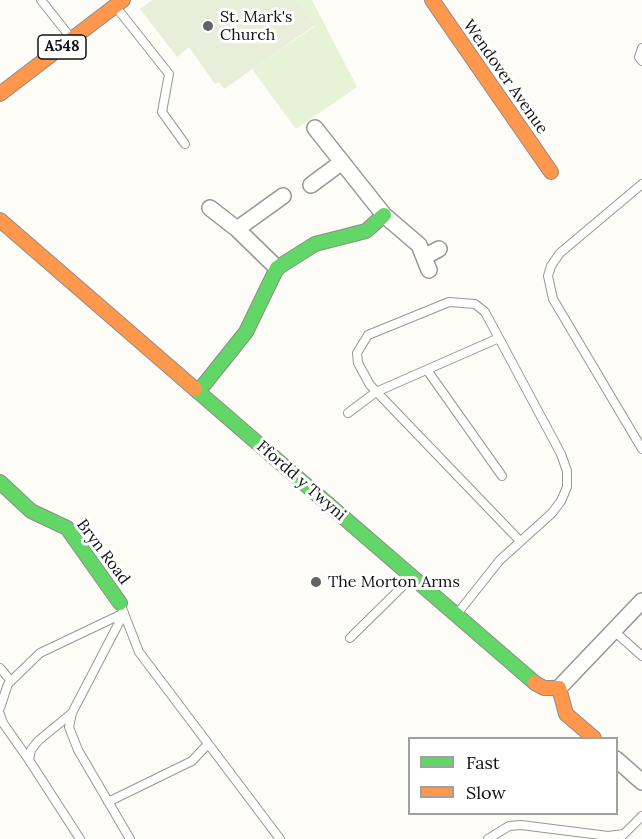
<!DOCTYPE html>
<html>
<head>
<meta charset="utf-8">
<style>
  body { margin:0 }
  #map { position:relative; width:642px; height:839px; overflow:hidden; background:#fdfcf7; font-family:Lora,serif }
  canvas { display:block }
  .legend { position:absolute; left:408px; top:737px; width:210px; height:78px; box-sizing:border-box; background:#fff; border:2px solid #a0a0a0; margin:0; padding:8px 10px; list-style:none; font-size:18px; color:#111 }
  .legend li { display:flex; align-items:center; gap:12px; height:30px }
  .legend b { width:30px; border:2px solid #a0a0a0 }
</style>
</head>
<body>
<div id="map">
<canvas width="642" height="839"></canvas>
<ul class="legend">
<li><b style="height:8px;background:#63d668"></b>Fast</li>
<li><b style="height:8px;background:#ff974d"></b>Slow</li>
</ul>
</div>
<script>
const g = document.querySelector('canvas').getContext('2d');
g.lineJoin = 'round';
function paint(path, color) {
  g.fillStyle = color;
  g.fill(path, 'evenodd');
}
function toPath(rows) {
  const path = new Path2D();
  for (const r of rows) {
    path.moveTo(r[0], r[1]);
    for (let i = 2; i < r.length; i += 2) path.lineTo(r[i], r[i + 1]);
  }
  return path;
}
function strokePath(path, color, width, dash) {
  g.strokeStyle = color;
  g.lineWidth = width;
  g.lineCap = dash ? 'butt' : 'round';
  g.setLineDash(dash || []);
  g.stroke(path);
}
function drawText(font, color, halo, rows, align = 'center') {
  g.font = font + ' Lora,serif';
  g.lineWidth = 6;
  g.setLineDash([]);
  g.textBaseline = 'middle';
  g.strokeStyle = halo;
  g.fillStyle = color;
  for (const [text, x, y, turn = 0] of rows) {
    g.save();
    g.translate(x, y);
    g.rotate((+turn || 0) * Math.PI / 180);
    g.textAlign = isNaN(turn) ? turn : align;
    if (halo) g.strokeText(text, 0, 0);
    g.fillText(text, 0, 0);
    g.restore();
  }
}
const green = toPath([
  [296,0,312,0,357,87,296,129,252,69,315,26]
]);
const cemetery = toPath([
  [152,0,296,0,315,25,224,89,219,82,215,84,189,47,177,57,140,9]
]);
const lane = toPath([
  [41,0,71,38],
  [116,7,169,74,162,112,185,144],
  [642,48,639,57,642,61],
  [642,184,560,253,551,266,548,276,553,299,642,449],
  [427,370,502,476],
  [348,413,376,392,499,338],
  [120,603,139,652,280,839],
  [124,613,72,713,69,727,78,750,130,839],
  [457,614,500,560,552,513,561,501,567,487,567,471,561,454,485,312,475,304,449,302,368,335,357,353,358,363,370,385,520,541],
  [614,631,642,656],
  [350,638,411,578],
  [0,668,11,681],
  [0,708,8,684,40,653,124,613],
  [72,713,38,741,31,750,29,760,80,839],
  [0,714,3,723,29,760],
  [108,802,192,761,208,744],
  [622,836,642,816],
  [488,839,509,826,521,825,608,836,624,834]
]);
const street = toPath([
  [315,128,384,215,419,245,429,270],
  [311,185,342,162],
  [210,208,237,229,277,268],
  [237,229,283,196],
  [424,257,439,249],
  [559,688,642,601],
  [616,759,642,782]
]);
const fast = toPath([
  [195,389,535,683],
  [198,392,246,332,277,268,315,244,366,231,384,215],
  [0,482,31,511,67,528,120,603]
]);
const slow = toPath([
  [432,0,551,172],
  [0,94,123,0],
  [0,220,195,389],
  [535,683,544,688,559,688,566,714,594,738]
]);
const markers = [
  [208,26,6,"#646362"],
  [316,582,6,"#646362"]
];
const shields = [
  [62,47,48]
];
const shieldNames = [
  ["A548",62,47]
];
const poiNames = [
  ["St. Mark's",220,17],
  ["Church",220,35],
  ["The Morton Arms",328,582]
];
const streetNames = [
  ["Wendover Avenue",505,77,55],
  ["Ffordd y Twyni",301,481,41],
  ["Bryn Road",103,552,53]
];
paint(green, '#e7f3d7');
paint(cemetery, '#e9eedb');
strokePath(lane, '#979795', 10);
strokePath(street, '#979795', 18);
strokePath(fast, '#8e8d8b', 16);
strokePath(slow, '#8e8d8b', 16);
strokePath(lane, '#fffffe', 8);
strokePath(street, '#fffffe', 15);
strokePath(fast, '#63d668', 14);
strokePath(slow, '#ff974d', 14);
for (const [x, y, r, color] of markers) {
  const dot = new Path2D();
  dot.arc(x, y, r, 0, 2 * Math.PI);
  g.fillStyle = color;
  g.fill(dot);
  strokePath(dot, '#fff', 2);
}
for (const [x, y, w] of shields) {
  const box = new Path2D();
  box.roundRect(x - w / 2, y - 12, w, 24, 4.5);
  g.fillStyle = '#fff';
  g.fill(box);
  strokePath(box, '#111', 1.5);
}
drawText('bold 15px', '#111', null, shieldNames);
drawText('16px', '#111', '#fff', poiNames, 'left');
drawText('16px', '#111', '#fff', streetNames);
</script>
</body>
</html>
